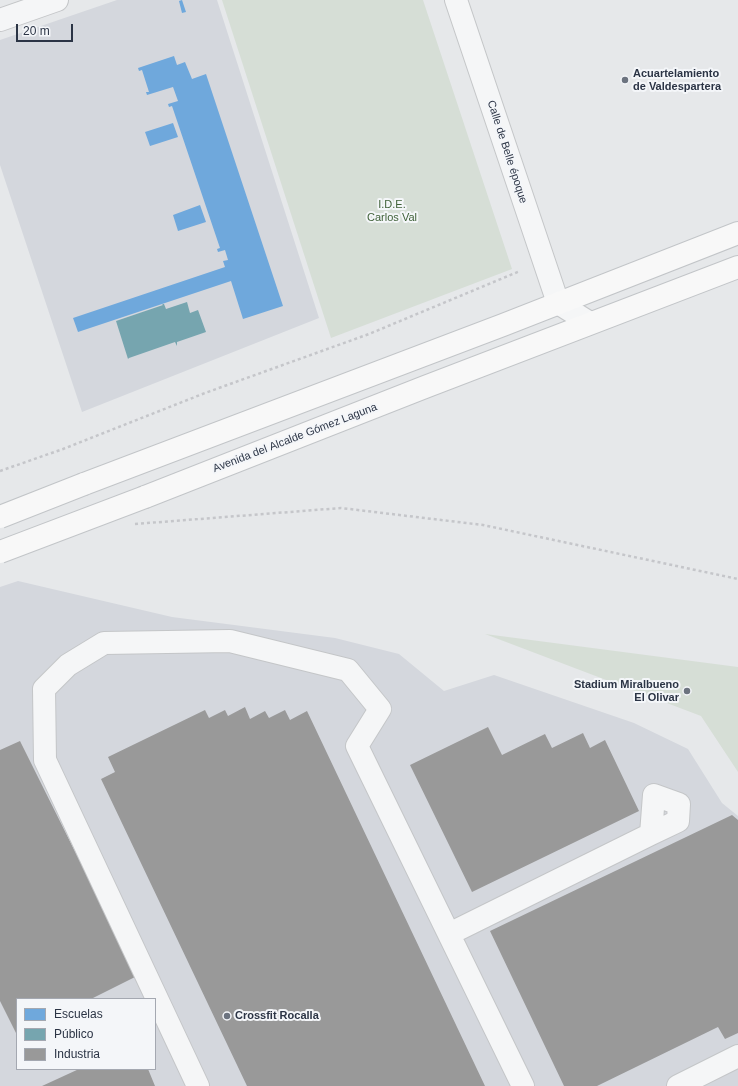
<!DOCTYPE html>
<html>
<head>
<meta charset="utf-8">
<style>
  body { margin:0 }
  #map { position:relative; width:738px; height:1086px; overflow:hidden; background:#e6e8ea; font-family:Arial,sans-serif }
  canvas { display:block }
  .legend { position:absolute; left:16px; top:998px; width:140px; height:72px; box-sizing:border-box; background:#f4f6f9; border:1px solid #a4a8b1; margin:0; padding:5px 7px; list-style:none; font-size:12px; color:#2b3445 }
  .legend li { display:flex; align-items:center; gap:8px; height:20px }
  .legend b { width:20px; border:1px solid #a4a8b1 }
  .scale { position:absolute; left:16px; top:24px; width:57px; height:18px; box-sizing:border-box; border:2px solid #2b3445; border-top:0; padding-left:5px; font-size:12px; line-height:14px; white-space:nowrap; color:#2b3445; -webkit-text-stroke:3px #f4f6f9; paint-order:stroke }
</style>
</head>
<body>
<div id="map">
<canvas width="738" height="1086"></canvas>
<ul class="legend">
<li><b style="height:11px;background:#6fa8dc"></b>Escuelas</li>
<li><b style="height:11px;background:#76a5af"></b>Público</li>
<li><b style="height:11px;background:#999"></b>Industria</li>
</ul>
<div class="scale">20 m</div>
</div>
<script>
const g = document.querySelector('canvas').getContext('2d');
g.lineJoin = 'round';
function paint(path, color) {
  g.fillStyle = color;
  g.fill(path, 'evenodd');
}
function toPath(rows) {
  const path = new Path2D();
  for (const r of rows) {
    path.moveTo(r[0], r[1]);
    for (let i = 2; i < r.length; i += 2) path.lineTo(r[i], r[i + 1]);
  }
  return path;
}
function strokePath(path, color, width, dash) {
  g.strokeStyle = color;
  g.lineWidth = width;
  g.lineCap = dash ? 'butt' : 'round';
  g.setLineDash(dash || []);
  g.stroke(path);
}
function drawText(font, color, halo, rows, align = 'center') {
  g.font = font + ' Arial,sans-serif';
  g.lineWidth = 4;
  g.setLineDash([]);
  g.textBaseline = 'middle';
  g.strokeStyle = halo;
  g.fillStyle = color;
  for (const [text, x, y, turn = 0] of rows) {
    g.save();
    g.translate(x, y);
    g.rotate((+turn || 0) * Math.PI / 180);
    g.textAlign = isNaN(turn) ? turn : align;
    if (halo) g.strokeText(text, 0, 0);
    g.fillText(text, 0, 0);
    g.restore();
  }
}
const built = toPath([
  [117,0,217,0,319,318,82,412,0,165,0,40],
  [18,581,172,617,335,638,399,654,444,691,494,675,634,723,688,749,722,803,738,816,738,1086,0,1086,0,587],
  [17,999,155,999,155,1069,17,1069]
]);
const green = toPath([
  [222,0,423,0,512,269,331,338],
  [485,634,738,667,738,772,701,716]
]);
const schools = toPath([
  [182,0,186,12,182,13,179,1],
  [174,56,177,65,185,62,192,79,206,74,283,306,243,319,231,281,78,332,73,318,225,267,223,261,228,260,225,250,218,252,217,249,220,248,172,106,169,107,168,104,178,101,173,87,147,95,146,92,149,92,142,70,139,71,138,68],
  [173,123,178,137,150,146,145,132],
  [200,205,206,222,178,231,173,215]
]);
const public = toPath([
  [187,302,190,313,198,310,206,332,177,342,177,346,175,342,129,358,128,359,116,321,163,305,162,304,164,304,166,309]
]);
const industry = toPath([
  [245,707,250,719,265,711,269,718,285,710,290,720,307,711,485,1086,247,1086,101,779,115,772,108,757,205,710,209,718,225,710,228,716],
  [488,727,502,755,545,734,552,748,583,733,590,748,605,740,639,811,472,892,410,765],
  [20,741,137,976,91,999,17,999,17,1035,0,1001,0,750],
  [732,815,738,820,738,1033,725,1039,718,1027,597,1086,564,1086,490,931],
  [79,1069,148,1069,155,1086,42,1086]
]);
const path = toPath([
  [0,471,63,449,205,393,369,334,520,271],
  [135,524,341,508,483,525,738,579]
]);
const minor = toPath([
  [456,0,558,303,590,323],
  [0,20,57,0],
  [449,934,651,834,678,821,679,804,654,795,651,834],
  [198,1086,45,760,44,689,68,665,104,643,230,641,348,670,380,709,357,746,523,1086],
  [678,1086,738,1056]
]);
const major = toPath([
  [84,484,503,325,738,233],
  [145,497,425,387,738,267]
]);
const majorBridge = toPath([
  [0,517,84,484],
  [0,552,145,497]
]);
const markers = [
  [625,80,4,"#6c737f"],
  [687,691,4,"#6c737f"],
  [227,1016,4,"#6c737f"]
];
const poiNames = [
  ["Acuartelamiento",633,74],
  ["de Valdespartera",633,87],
  ["Stadium Miralbueno",679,685,"right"],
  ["El Olivar",679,698,"right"],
  ["Crossfit Rocalla",235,1016]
];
const streetNames = [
  ["Calle de Belle époque",507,152,72],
  ["Avenida del Alcalde Gómez Laguna",295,438,-21]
];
const parkNames = [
  ["I.D.E.",392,205],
  ["Carlos Val",392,218]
];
paint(built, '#d4d7dd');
paint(green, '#d6ded6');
paint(schools, '#6fa8dc');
paint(public, '#76a5af');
paint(industry, '#999');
strokePath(minor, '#c4c6c8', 24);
strokePath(major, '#c2c5c8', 24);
strokePath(path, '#c5c6ca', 2.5, [3, 3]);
strokePath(minor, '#f5f6f7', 22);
strokePath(major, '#f8f8f8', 22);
strokePath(majorBridge, '#c2c5c8', 24, []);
strokePath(majorBridge, '#f8f8f8', 22);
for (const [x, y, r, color] of markers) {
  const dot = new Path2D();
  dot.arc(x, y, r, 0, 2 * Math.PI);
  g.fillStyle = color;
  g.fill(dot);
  strokePath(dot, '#f4f6f9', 1.5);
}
drawText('bold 11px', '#2b3445', '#f4f6f9', poiNames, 'left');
drawText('11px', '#2b3445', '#f4f6f9', streetNames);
drawText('11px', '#3f6138', '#f4f6f9', parkNames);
</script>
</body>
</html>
